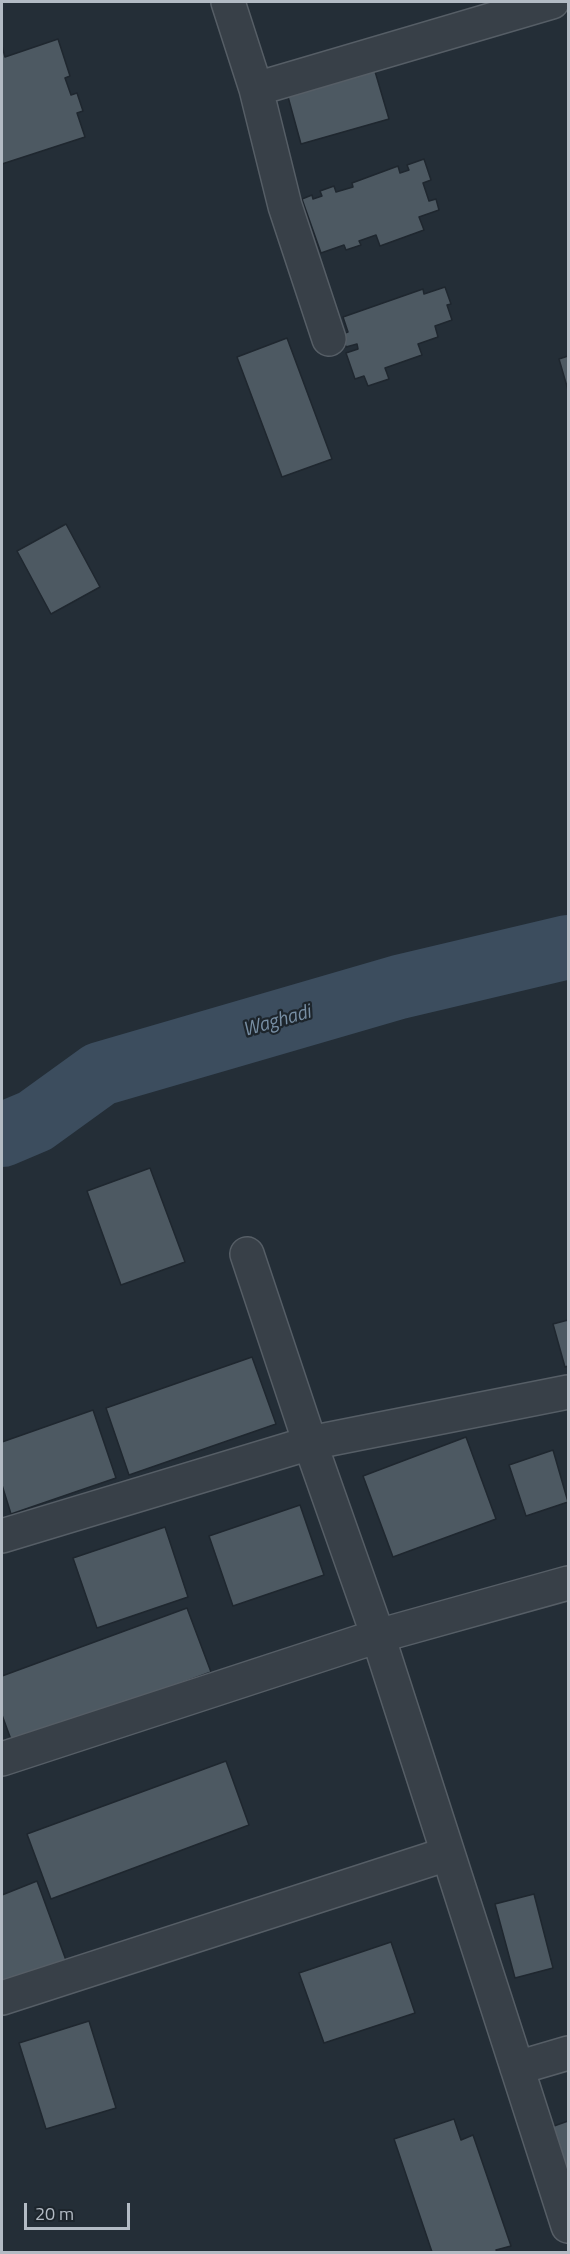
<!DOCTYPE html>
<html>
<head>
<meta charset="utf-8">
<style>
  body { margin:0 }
  #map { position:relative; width:570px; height:2254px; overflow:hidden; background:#242e37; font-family:"Titillium Web",sans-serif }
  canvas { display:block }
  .frame { position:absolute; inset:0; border:3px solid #b3bbc4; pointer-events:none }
  .scale { position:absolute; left:24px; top:2203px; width:106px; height:27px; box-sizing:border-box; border:3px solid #b3bbc4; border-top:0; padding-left:8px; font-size:18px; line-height:21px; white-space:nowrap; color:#b3bbc4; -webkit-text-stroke:4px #1d252c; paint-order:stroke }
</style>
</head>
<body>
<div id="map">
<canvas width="570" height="2254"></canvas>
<div class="frame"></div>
<div class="scale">20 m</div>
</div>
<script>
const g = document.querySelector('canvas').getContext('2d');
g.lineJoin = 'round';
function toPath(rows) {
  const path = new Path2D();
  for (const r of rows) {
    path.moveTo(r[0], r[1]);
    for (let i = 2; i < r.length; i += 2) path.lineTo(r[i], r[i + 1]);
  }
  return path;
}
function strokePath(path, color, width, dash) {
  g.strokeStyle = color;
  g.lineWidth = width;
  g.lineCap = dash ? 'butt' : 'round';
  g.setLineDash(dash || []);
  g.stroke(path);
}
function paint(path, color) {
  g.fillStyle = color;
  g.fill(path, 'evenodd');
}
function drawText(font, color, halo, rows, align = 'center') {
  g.font = font + ' "Titillium Web",sans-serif';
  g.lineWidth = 4.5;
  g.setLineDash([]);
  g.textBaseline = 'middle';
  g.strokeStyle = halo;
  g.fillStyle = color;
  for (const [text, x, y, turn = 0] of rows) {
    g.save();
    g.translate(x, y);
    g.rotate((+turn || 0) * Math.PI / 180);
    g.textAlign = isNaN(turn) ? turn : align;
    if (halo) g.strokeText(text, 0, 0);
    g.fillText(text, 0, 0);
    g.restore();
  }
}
const river = toPath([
  [2,1135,35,1121,100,1074,399,987,568,947]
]);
const building = toPath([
  [58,39,70,76,65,78,71,95,77,93,83,111,77,113,85,137,2,164,2,46,5,57,58,39],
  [374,68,389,119,301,144,287,93,374,68],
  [424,159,431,180,423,183,429,201,436,199,439,210,419,217,424,230,380,246,376,235,359,241,361,245,346,250,344,245,321,253,302,199,312,195,313,199,322,196,320,191,334,186,336,192,353,187,352,183,398,166,400,173,409,170,407,165,424,159],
  [445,287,451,304,447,305,452,320,435,326,438,337,418,344,422,355,385,368,389,379,368,386,364,376,355,379,346,353,358,349,357,344,346,347,342,334,348,332,343,317,423,289,424,294,445,287],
  [287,338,332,459,282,477,237,357,287,338],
  [568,356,568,390,559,359,568,356],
  [66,524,100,587,51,614,17,551,66,524],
  [150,1168,185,1262,121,1285,87,1191,150,1168],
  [568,1320,568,1366,565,1367,553,1324,568,1320],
  [252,1357,276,1424,129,1475,106,1408,252,1357],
  [93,1410,116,1478,11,1514,2,1485,2,1442,93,1410],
  [466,1437,496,1519,393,1557,363,1476,466,1437],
  [553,1450,568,1502,526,1516,509,1465,553,1450],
  [300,1505,324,1575,233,1606,209,1536,300,1505],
  [165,1527,188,1597,97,1628,73,1558,165,1527],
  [187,1608,211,1672,13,1745,2,1715,2,1676,187,1608],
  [226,1761,249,1825,51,1899,27,1834,226,1761],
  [37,1881,67,1963,2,1988,2,1895,37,1881],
  [534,1894,553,1968,515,1978,495,1904,534,1894],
  [391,1942,415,2013,324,2043,299,1973,391,1942],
  [89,2021,116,2108,46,2129,19,2043,89,2021],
  [454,2119,461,2140,473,2135,511,2246,496,2250,497,2252,432,2252,394,2139,454,2119],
  [568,2121,568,2217,540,2131,568,2121]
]);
const street = toPath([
  [228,2,256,89,285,206,329,339],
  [256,89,552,2],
  [247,1254,310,1443,568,1392],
  [2,1536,310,1443,378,1636,568,2226],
  [2,1759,378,1636,568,1583],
  [2,1998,447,1854],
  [517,2068,568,2053]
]);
const waterNames = [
  ["Waghadi",277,1022,-16]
];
strokePath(river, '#3c4d5e', 64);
paint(building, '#4d5962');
strokePath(building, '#1f272f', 1.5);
strokePath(street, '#565e66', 36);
strokePath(street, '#384048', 33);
drawText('italic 20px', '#778ea3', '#1d252c', waterNames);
</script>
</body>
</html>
